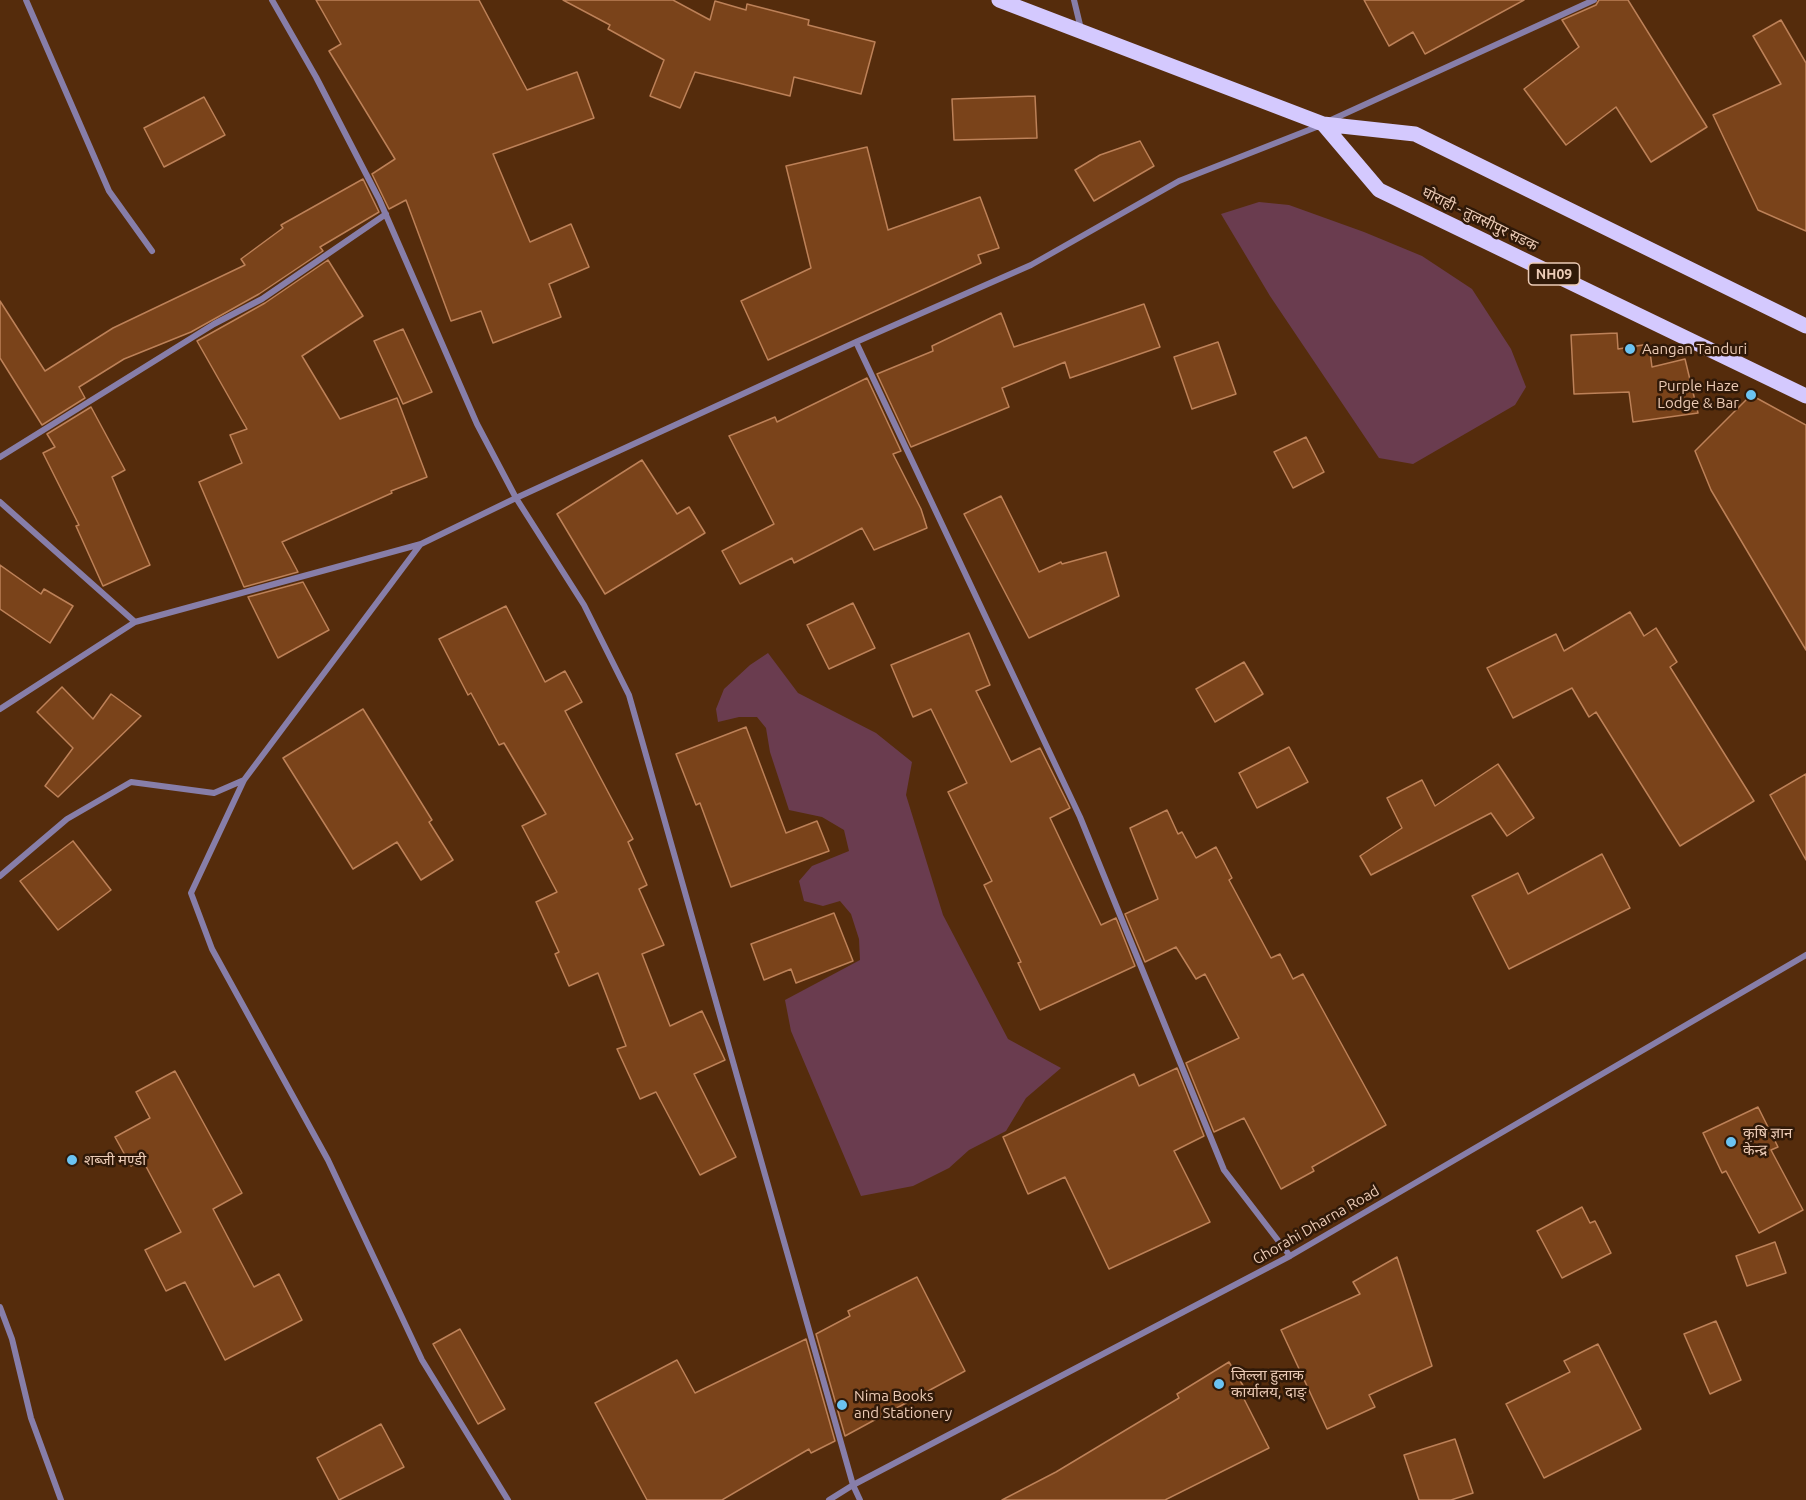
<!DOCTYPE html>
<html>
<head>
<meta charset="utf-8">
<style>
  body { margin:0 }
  canvas { display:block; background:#552c0c }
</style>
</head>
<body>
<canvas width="1806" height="1500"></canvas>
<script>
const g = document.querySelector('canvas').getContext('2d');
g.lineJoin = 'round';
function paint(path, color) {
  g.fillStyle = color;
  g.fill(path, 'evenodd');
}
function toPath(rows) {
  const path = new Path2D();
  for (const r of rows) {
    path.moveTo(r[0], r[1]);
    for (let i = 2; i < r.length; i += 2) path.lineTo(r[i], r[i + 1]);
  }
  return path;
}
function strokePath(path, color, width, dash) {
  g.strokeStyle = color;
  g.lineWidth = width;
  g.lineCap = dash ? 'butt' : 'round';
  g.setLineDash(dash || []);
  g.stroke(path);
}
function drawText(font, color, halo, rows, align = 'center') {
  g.font = font + ' Ubuntu,"Noto Sans Devanagari",sans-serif';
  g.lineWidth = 5;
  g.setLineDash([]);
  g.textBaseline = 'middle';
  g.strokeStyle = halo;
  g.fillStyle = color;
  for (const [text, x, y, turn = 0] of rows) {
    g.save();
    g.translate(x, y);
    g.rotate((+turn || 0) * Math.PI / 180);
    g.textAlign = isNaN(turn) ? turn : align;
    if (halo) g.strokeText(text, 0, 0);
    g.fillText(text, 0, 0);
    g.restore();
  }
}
const green = toPath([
  [1259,202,1289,205,1364,232,1422,256,1472,289,1511,349,1526,387,1515,405,1413,464,1379,458,1270,296,1221,214],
  [768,653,798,693,876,733,912,762,906,795,943,915,1008,1039,1061,1068,1026,1098,1006,1131,969,1150,949,1168,913,1186,861,1196,791,1031,785,1000,860,960,859,939,851,914,840,901,823,906,804,901,799,881,812,866,849,851,844,830,822,817,789,810,770,752,766,728,757,717,739,717,718,722,716,709,724,689,750,665]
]);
const building = toPath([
  [316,0,479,0,527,90,577,72,594,118,493,154,530,242,571,224,589,267,549,284,561,317,493,343,481,311,451,321,406,200,389,209,372,174,395,159,329,51,341,44,316,0],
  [563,0,673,0,710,20,715,1,746,10,747,4,809,20,808,25,875,42,861,94,794,77,790,96,695,72,680,108,650,96,664,60,608,29,610,25,563,0],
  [1364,0,1524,0,1425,54,1413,32,1389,46,1364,0],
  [1599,0,1628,0,1707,127,1651,162,1616,107,1566,145,1524,89,1579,47,1562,20,1596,5,1599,0],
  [1781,20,1806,63,1806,231,1758,210,1713,115,1781,84,1753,36,1781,20],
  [1035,96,1037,138,954,140,952,99,1035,96],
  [204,97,225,135,164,167,144,128,204,97],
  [1140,141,1154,166,1094,201,1075,170,1100,155,1140,141],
  [867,147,888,230,980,197,999,248,978,255,981,263,768,360,741,301,811,268,786,166,867,147],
  [363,179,379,212,320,247,323,251,259,294,191,332,124,359,79,387,85,398,42,425,0,358,0,301,45,371,113,328,245,265,241,259,283,228,281,225,363,179],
  [328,260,363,316,302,356,340,419,397,398,427,477,391,491,392,493,282,542,298,572,244,587,199,482,242,463,230,435,247,429,197,341,265,303,328,260],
  [1144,304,1160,347,1070,378,1065,362,1002,388,1009,407,911,447,877,374,933,351,932,346,1001,313,1014,347,1144,304],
  [403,329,432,392,403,404,374,341,403,329],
  [1617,333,1618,349,1649,344,1652,367,1685,359,1698,413,1633,422,1629,392,1574,394,1571,335,1617,333],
  [1218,342,1236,394,1192,409,1174,357,1218,342],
  [867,378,901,451,893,454,921,509,927,528,874,550,862,528,794,563,792,558,740,584,722,551,774,524,729,436,775,417,777,422,867,378],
  [1751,395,1806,425,1806,650,1711,490,1695,451,1751,395],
  [91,407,125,470,112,477,150,565,103,586,76,526,79,525,43,453,55,447,47,434,91,407],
  [1306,437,1324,472,1293,488,1274,452,1306,437],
  [642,460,677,514,689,507,705,533,605,594,557,514,642,460],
  [1001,496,1039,572,1061,562,1062,564,1106,552,1119,596,1029,638,964,514,1001,496],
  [0,565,41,594,44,589,73,606,50,643,0,609,0,565],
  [303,582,329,630,278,658,248,597,303,582],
  [853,603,875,648,829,669,807,625,853,603],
  [506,606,545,682,565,671,582,702,565,711,633,839,628,842,647,885,639,889,664,945,642,954,670,1026,702,1011,725,1060,694,1074,736,1157,700,1175,656,1092,640,1099,617,1049,626,1046,598,973,569,986,555,954,559,952,536,902,557,892,522,826,546,814,504,743,499,745,471,693,468,695,439,639,506,606],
  [1630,612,1644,636,1656,628,1677,662,1670,667,1754,801,1680,846,1596,712,1589,717,1572,688,1513,718,1487,668,1556,634,1564,651,1630,612],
  [969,633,990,685,976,691,1011,762,1040,748,1070,808,1050,818,1101,925,1116,918,1135,966,1040,1010,1018,963,1021,962,984,885,992,881,948,792,967,783,931,709,913,717,891,665,969,633],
  [1244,662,1263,694,1215,722,1196,689,1244,662],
  [62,687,93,719,111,694,141,716,58,797,45,786,73,748,37,712,62,687],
  [363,709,432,820,429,822,453,860,421,880,397,842,353,869,283,758,363,709],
  [746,727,786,833,817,821,829,851,731,887,700,803,696,805,676,754,746,727],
  [1289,747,1308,782,1257,808,1239,773,1289,747],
  [1498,764,1534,818,1507,836,1491,813,1371,875,1360,856,1402,828,1387,798,1422,780,1435,806,1498,764],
  [1806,774,1806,860,1770,795,1806,774],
  [1167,810,1178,834,1182,832,1196,858,1216,847,1232,878,1229,880,1271,958,1280,954,1293,979,1303,974,1386,1125,1312,1167,1314,1171,1281,1189,1244,1118,1214,1132,1186,1063,1239,1038,1205,974,1196,979,1176,947,1145,962,1125,914,1158,899,1130,828,1167,810],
  [73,841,111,890,58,930,20,881,73,841],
  [1602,854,1630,908,1509,969,1472,896,1518,873,1528,894,1602,854],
  [834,913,853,961,796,983,791,969,764,980,751,944,834,913],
  [1177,1068,1204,1136,1174,1151,1210,1222,1109,1269,1065,1177,1028,1194,1003,1137,1134,1074,1139,1086,1177,1068],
  [175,1071,242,1193,213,1209,254,1287,279,1274,302,1320,225,1360,185,1282,166,1291,145,1250,181,1232,142,1159,131,1166,115,1137,150,1118,136,1092,175,1071],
  [1758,1107,1778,1147,1771,1150,1803,1210,1759,1233,1726,1171,1722,1173,1703,1133,1758,1107],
  [1582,1207,1590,1223,1595,1221,1611,1253,1562,1278,1537,1231,1582,1207],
  [1775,1242,1786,1273,1747,1286,1736,1256,1775,1242],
  [1397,1257,1432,1366,1369,1395,1375,1407,1327,1429,1281,1330,1360,1294,1353,1282,1397,1257],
  [917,1277,965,1371,845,1436,816,1334,850,1316,848,1311,917,1277],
  [1716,1321,1741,1380,1710,1394,1684,1334,1716,1321],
  [460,1329,505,1409,478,1424,433,1344,460,1329],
  [806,1339,835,1441,811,1453,809,1449,722,1500,647,1500,595,1403,677,1360,695,1393,806,1339],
  [1598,1344,1641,1429,1544,1478,1506,1404,1570,1372,1564,1361,1598,1344],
  [1229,1362,1248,1394,1243,1397,1269,1448,1165,1500,1002,1500,1056,1472,1179,1398,1177,1394,1229,1362],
  [381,1424,404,1467,339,1500,317,1458,381,1424],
  [1455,1439,1473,1493,1451,1500,1419,1500,1404,1455,1455,1439]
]);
const minor = toPath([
  [26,0,109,191,152,251],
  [272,0,316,77,379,199,477,424,516,498,584,605,629,695,853,1485,860,1500],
  [1074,0,1081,29],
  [1331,120,1594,0],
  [856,342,1080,817,1224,1170,1290,1256],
  [0,457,214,324,262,299,386,214],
  [0,502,135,622],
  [420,545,244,780,191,893,212,949,328,1160,422,1360,508,1500],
  [0,709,135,622,421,544,516,498,856,342,1031,265,1179,181,1319,126],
  [0,876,67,819,131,782,214,793,244,780],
  [0,1307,12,1339,31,1418,61,1500],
  [829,1500,853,1485,1290,1256,1806,955]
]);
const primary = toPath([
  [999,0,1323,124,1415,134,1806,326],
  [1323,124,1379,190,1806,396]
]);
const markers = [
  [1630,349,6,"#6bc3f2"],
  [1751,395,6,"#6bc3f2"],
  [1731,1142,6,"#6bc3f2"],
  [72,1160,6,"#6bc3f2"],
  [1219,1384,6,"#6bc3f2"],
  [842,1405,6,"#6bc3f2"]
];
const shields = [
  [1554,274,51]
];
const shieldNames = [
  ["NH09",1554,274]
];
const streetNames = [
  ["घोराही - तुलसीपुर सडक",1480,219,26],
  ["Ghorahi Dharna Road",1316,1225,-30]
];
const poiNames = [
  ["Aangan Tanduri",1642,349],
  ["Purple Haze",1739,386,"right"],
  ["Lodge & Bar",1739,403,"right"],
  ["कृषि ज्ञान",1743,1133],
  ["केन्द्र",1743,1150],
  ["शब्जी मण्डी",84,1160],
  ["जिल्ला हुलाक",1231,1375],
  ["कार्यालय, दाङ्",1231,1392],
  ["Nima Books",854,1396],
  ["and Stationery",854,1413]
];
paint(green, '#6a3c4f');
paint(building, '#7a431a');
strokePath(building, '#bd8158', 1.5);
strokePath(minor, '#877ea9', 6);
strokePath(primary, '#d4c9fe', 15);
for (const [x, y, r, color] of markers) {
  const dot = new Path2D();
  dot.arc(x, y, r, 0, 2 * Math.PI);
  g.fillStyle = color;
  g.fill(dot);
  strokePath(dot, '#301908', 2);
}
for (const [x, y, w] of shields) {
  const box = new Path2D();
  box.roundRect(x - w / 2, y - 11, w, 22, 4.5);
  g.fillStyle = '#301908';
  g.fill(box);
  strokePath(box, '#eccbb6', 1.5);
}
drawText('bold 14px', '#eccbb6', null, shieldNames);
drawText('15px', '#eccbb6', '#301908', streetNames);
drawText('15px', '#eccbb6', '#301908', poiNames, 'left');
</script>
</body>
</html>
